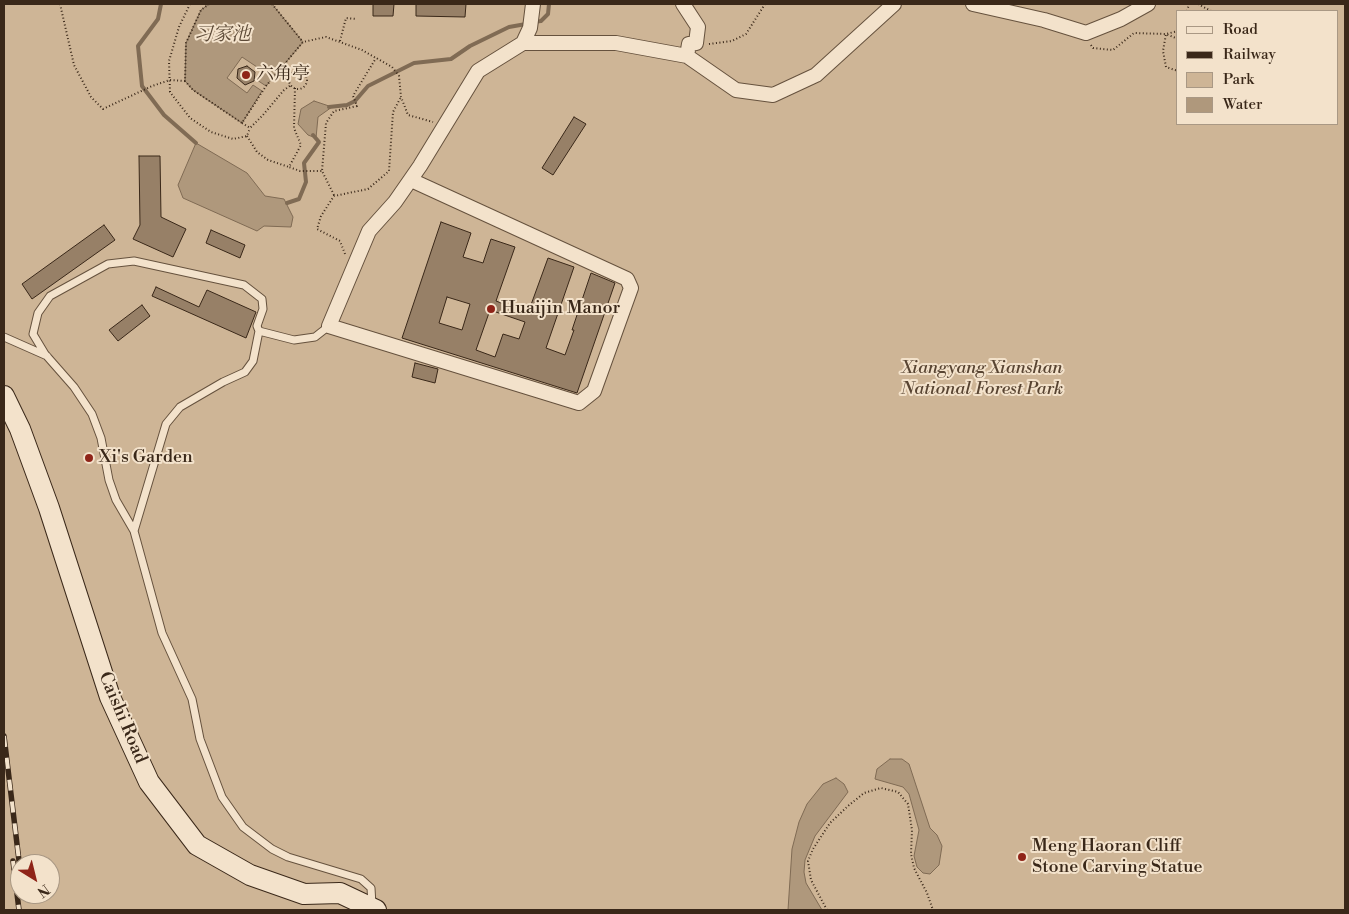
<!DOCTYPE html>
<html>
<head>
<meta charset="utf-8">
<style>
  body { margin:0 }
  #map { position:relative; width:1349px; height:914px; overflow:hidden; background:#ecd2af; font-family:"Libre Bodoni",serif }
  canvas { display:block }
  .frame { position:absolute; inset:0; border:5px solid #3a2819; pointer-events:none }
  .legend { position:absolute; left:1176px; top:10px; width:162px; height:115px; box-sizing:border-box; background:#f3e2cb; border:1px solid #a99884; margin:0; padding:6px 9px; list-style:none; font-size:15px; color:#3a2819 }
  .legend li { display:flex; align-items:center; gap:10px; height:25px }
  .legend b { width:25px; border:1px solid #a99884 }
  .north { position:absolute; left:10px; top:854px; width:50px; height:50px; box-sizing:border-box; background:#f3e2cb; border:1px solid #a99884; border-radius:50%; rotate:144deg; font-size:14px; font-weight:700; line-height:20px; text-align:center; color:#3a2819 }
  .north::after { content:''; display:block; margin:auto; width:18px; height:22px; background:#8f2418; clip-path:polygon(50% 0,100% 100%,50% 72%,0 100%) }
</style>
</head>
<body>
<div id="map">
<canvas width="1349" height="914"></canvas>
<div class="frame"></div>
<ul class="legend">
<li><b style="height:6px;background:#f3e2cb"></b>Road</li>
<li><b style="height:6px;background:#3a2819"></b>Railway</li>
<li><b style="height:14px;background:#ceb596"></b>Park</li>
<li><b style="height:14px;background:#af987c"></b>Water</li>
</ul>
<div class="north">N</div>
</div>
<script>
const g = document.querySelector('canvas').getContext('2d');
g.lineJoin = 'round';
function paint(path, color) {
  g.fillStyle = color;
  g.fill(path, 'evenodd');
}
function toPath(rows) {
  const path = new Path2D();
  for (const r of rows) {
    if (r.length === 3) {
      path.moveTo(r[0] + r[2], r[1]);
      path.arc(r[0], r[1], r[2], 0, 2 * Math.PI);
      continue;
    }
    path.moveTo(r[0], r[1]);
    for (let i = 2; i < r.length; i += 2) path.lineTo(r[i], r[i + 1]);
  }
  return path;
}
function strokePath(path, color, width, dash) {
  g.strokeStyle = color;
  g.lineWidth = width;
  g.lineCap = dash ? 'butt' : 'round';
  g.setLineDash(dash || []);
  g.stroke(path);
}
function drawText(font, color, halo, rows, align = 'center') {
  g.font = font + ' "Libre Bodoni","Noto Serif SC",serif';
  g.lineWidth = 4;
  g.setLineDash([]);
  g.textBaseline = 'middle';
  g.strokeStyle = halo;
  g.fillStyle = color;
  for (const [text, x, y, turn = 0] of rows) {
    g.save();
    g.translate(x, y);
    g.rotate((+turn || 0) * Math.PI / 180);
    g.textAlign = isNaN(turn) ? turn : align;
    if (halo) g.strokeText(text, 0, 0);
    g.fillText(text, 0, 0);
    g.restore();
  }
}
const green = toPath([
  [4,4,1345,4,1345,910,4,910],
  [1178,11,1338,11,1338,124,1178,124],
  [20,864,50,864,50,894,20,894]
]);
const water = toPath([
  [209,4,272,4,303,42,266,86,257,80,263,71,242,57,227,78,247,93,253,85,262,91,242,123,193,90,185,81,186,43,201,10,209,4],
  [314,101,332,107,318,117,316,138,308,135,298,124,301,109,314,101],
  [196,143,247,173,265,196,284,199,293,217,291,227,264,226,257,231,183,198,178,185,196,143],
  [890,759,902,759,909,764,930,828,937,835,942,846,939,865,930,874,923,873,917,867,914,856,919,830,909,794,903,787,875,779,877,769,890,759],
  [836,778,844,784,848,792,815,836,805,860,804,872,806,883,822,910,788,910,792,849,799,822,807,804,823,784,836,778]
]);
const stream = toPath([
  [161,4,158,19,138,46,142,86,164,115,196,143],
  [533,22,541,21,548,14,549,4],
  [329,107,347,105,355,101,368,86,414,63,451,59,470,46,509,27,526,24],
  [287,203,299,199,306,182,304,163,319,142,313,135]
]);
const building = toPath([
  [373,4,394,4,393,16,373,16,373,4],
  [416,4,466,4,465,17,416,16,416,4],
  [247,66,255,72,254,81,245,85,237,78,238,69,247,66],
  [574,117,586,124,553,175,542,168,574,117],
  [139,156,160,156,161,217,186,229,173,257,133,239,140,225,139,156],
  [441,222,471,233,463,257,483,263,491,239,515,247,496,301,528,313,548,258,574,267,546,348,565,355,574,330,572,330,591,273,615,283,577,393,402,338,441,222],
  [447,297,470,304,462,330,439,323,447,297],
  [490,310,525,322,519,339,503,334,495,357,476,350,490,310],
  [104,225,115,240,32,299,22,284,104,225],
  [211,230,245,245,240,258,206,243,211,230],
  [156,287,199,307,207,290,256,312,246,338,152,296,156,287],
  [142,305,150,316,118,341,109,330,142,305],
  [415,363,438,369,435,383,412,377,415,363]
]);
const path = toPath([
  [60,4,74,65,91,97,103,109,152,86,170,80,185,81],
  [190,4,179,27,169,61,170,92,190,118,211,132,233,139,247,136,250,128],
  [209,4,201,10,186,43,185,81,193,90,242,123,266,86,303,42,326,37,362,50,392,67,399,76,401,97,408,115,433,122],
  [272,4,303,42],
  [1198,4,1211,11],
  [1187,11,1189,4],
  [1178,39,1166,34,1163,51,1166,67,1178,71],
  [340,41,346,18,357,19],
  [709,44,732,41,746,34,765,4],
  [1091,45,1093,48,1113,50,1134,33,1166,34,1178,31],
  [298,80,9],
  [295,88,294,128,301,145,289,167,300,171,322,171],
  [242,123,250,128,263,115,284,90,291,85],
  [247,136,257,152,268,160,289,167],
  [334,195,322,171,326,123,334,111,357,106,353,96,376,58],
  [345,254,340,241,317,229,321,216,334,196,368,189,389,171,393,112,401,97],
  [827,910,811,880,808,861,813,849,830,823,848,806,864,793,881,788,898,792,908,804,912,830,911,854,914,868,927,893,933,910]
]);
const lane = toPath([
  [329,326,315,337,294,340,259,331,257,326,263,309,262,299,244,285,134,261,108,264,50,296,38,313,33,334,45,354,74,387,92,414,101,438,109,480,116,500,134,531,162,633,192,699,200,739,222,797,243,827,272,849,288,857,361,879,371,888,372,905],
  [4,337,47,356],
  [134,531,166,424,180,407,223,382,245,372,253,361,259,331]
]);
const street = toPath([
  [683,4,698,27,696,43,689,44,687,56],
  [973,4,1044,20,1086,33,1121,19,1148,4],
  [523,43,530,28,533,4],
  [411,180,627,279,631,288,594,391,579,403,329,326,369,231,395,202,420,166,478,71,523,43,616,43,687,56,736,90,773,95,816,75,894,4]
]);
const secondary = toPath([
  [4,396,20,429,49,508,110,697,149,782,197,845,250,875,304,894,340,893,376,910]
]);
const rail = toPath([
  [4,736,20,869],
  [13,861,19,910]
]);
const markers = [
  [246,75,5,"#8f2418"],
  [491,309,5,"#8f2418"],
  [89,458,5,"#8f2418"],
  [1022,857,5,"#8f2418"]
];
const poiNames = [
  ["六角亭",256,75],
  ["Huaijin Manor",501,309],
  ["Xi's Garden",99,458],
  ["Meng Haoran Cliff",1032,847],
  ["Stone Carving Statue",1032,868]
];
const parkNames = [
  ["Xiangyang Xianshan",982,369],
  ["National Forest Park",982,390]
];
const streetNames = [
  ["Caishi Road",122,718,67]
];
const waterNames = [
  ["习家池",222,35]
];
paint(green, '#ceb596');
paint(water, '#af987c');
strokePath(water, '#806b54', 1);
strokePath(stream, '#806b54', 4);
paint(building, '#978067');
strokePath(building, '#3a2819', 1);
strokePath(lane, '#66523e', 9);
strokePath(street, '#66523e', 16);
strokePath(secondary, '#3a2819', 22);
strokePath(path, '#3a2819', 2, [1, 2.5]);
strokePath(lane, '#f3e2cb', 7);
strokePath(street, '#f3e2cb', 14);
strokePath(secondary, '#f3e2cb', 20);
strokePath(rail, '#3a2819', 5.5);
strokePath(rail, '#f3e2cb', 4, [11]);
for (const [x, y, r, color] of markers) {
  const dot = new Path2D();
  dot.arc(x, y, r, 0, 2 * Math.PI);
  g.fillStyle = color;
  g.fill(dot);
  strokePath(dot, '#f3e2cb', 2);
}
drawText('18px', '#3a2819', '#f3e2cb', poiNames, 'left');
drawText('italic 18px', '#584432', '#f3e2cb', parkNames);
drawText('18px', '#3a2819', '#f3e2cb', streetNames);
drawText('italic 19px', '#5d4a37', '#f3e2cb', waterNames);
</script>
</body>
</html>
